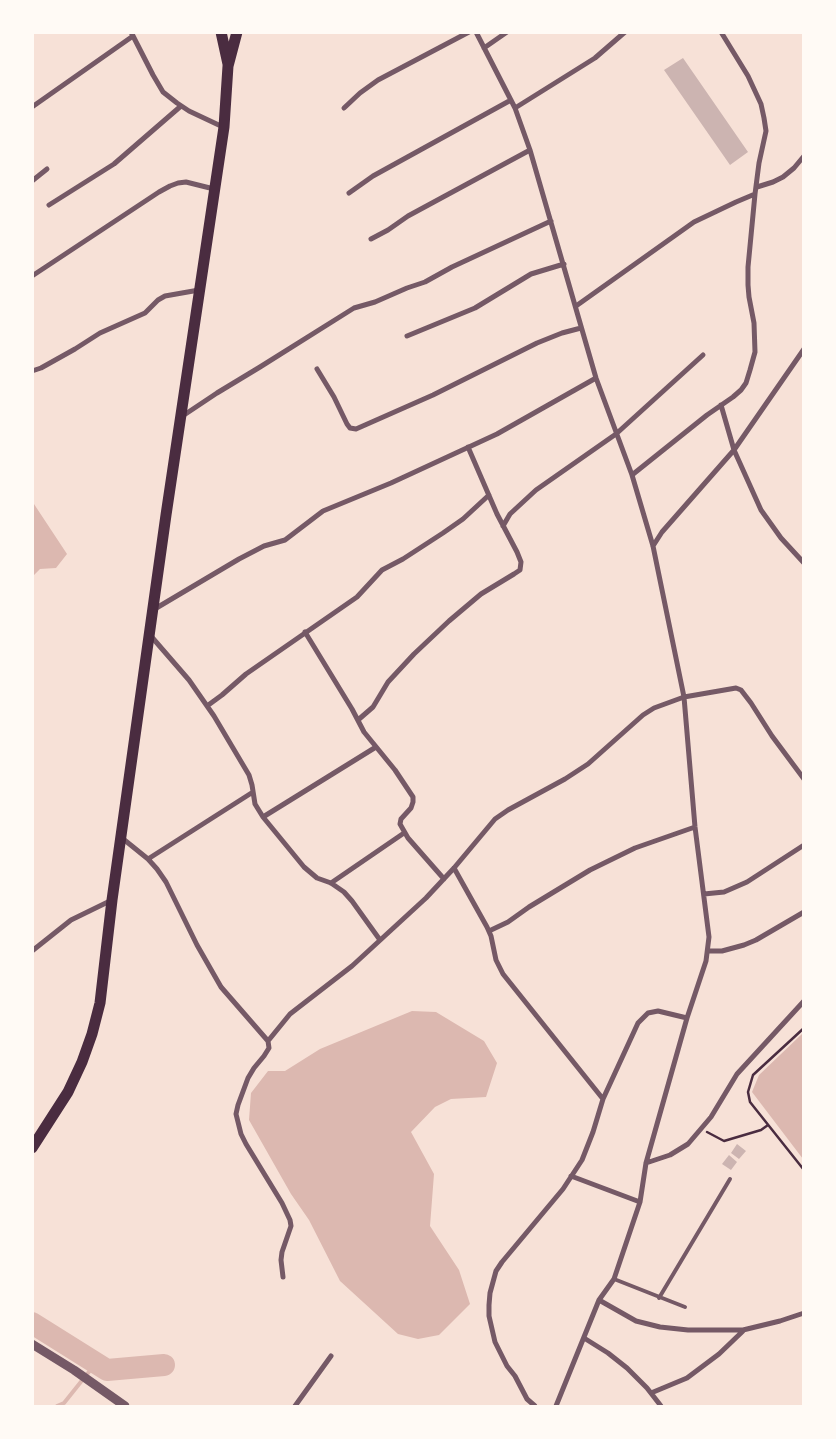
<!DOCTYPE html>
<html>
<head>
<meta charset="utf-8">
<style>
  body { margin:0 }
  #map { position:relative; width:836px; height:1439px; overflow:hidden; background:#f7e1d7; font-family:Merriweather,serif }
  canvas { display:block }
  .frame { position:absolute; inset:0; border:34px solid #fffaf5; pointer-events:none }
</style>
</head>
<body>
<div id="map">
<canvas width="836" height="1439"></canvas>
<div class="frame"></div>
</div>
<script>
const g = document.querySelector('canvas').getContext('2d');
g.lineJoin = 'round';
function paint(path, color) {
  g.fillStyle = color;
  g.fill(path, 'evenodd');
}
function toPath(rows) {
  const path = new Path2D();
  for (const r of rows) {
    path.moveTo(r[0], r[1]);
    for (let i = 2; i < r.length; i += 2) path.lineTo(r[i], r[i + 1]);
  }
  return path;
}
function strokePath(path, color, width, dash) {
  g.strokeStyle = color;
  g.lineWidth = width;
  g.lineCap = dash ? 'butt' : 'round';
  g.setLineDash(dash || []);
  g.stroke(path);
}
const water = toPath([
  [32,501,67,554,56,568,40,569,33,576],
  [412,1011,436,1012,484,1041,497,1063,486,1097,451,1099,435,1107,411,1132,434,1174,430,1226,459,1270,470,1304,439,1335,418,1339,398,1334,340,1281,309,1220,291,1194,249,1120,251,1093,268,1071,285,1071,320,1049],
  [803,1033,803,1159,752,1092,759,1075]
]);
const stream = toPath([
  [57,1406,64,1403,96,1363]
]);
const river = toPath([
  [32,1323,107,1370,164,1365]
]);
const building = toPath([
  [683,58,748,152,730,165,664,70],
  [737,1144,746,1151,739,1159,731,1153],
  [729,1155,737,1162,731,1170,722,1164]
]);
const path = toPath([
  [804,1028,753,1075,748,1092,750,1102,804,1170],
  [707,1132,724,1141,761,1130,768,1125]
]);
const service = toPath([
  [614,1279,685,1307],
  [659,1298,730,1179]
]);
const minor = toPath([
  [131,32,153,75,163,92,177,103,189,111,223,127],
  [476,32,515,108,530,150,596,378,632,475,653,546,684,697,695,827,709,937,706,961,687,1018,646,1163,640,1202,614,1279,599,1300,556,1406],
  [721,32,748,76,761,104,764,118,766,131,759,163,755,194],
  [484,48,507,32],
  [32,107,133,36],
  [344,108,360,93,378,80,469,32],
  [515,108,595,58,625,32],
  [32,181,47,169],
  [757,187,773,182,783,177,794,168,804,156],
  [349,193,373,176,511,100],
  [49,205,114,164,181,106],
  [371,239,388,230,408,216,530,150],
  [32,276,159,192,170,186,178,183,186,182,214,189],
  [576,306,694,222,736,202,755,194,748,267,748,285,749,297,754,323,755,352,750,370,746,383,741,390,733,397,707,415,632,475],
  [407,336,475,308,531,274,564,264],
  [317,369,334,397,347,424,350,428,356,429,433,395,537,343,562,333,581,328],
  [32,371,41,368,75,349,100,333,145,313,158,300,165,296,199,290],
  [721,405,734,450,761,510,781,538,804,563],
  [181,417,217,393,260,367,354,308,375,302,407,288,425,282,452,267,551,221],
  [503,526,510,514,536,490,616,434,703,355],
  [653,546,662,532,734,450,804,349],
  [153,610,239,559,264,546,285,540,323,511,391,483,497,434,596,378],
  [305,632,352,709,364,732,395,770,413,797,413,802,411,808,401,819,400,824,408,838,444,879],
  [150,635,189,680,214,716,249,775,252,785,255,804,263,817,304,867,317,878,331,883,344,892,352,901,380,940],
  [207,706,222,695,246,674,357,597,382,570,403,559,443,533,463,519,489,495],
  [358,720,373,707,388,682,414,654,449,621,481,594,514,574,520,570,521,562,517,552,497,514,468,447],
  [263,817,376,747],
  [122,838,148,859,157,869,166,882,197,945,221,987,268,1041,269,1048,264,1056,254,1068,248,1078,238,1105,236,1114,241,1134,246,1144,282,1203,290,1220,291,1226,282,1252,281,1260,283,1277],
  [148,859,253,792],
  [454,868,487,927,491,936,496,960,503,974,603,1099],
  [331,883,404,833],
  [704,894,724,892,747,882,804,845],
  [489,931,508,922,529,907,590,870,635,848,695,827],
  [32,951,71,920,112,900],
  [708,951,722,951,744,945,756,940,804,912],
  [268,1041,290,1014,352,966,426,898,454,868,495,819,508,810,565,779,588,764,643,715,654,708,684,697,736,688,741,690,751,703,772,736,804,779],
  [646,1163,670,1155,688,1144,711,1117,737,1074,804,1001],
  [571,1176,640,1202],
  [599,1300,636,1321,660,1327,688,1330,743,1330,780,1321,804,1313],
  [584,1338,608,1353,627,1368,647,1388,661,1406],
  [651,1393,687,1378,719,1354,743,1331],
  [295,1406,331,1356],
  [535,1406,527,1399,515,1376,507,1366,495,1342,489,1316,489,1305,490,1293,496,1271,502,1262,563,1189,582,1160,593,1132,603,1099,638,1023,648,1013,658,1011,687,1018]
]);
const tertiary = toPath([
  [32,1344,74,1370,125,1406]
]);
const primary = toPath([
  [221,32,228,64],
  [32,1148,68,1092,82,1062,92,1034,100,1003,112,900,166,515,224,127,228,66,237,32]
]);
paint(water, '#dcb8b0');
strokePath(stream, '#dcb8b0', 4);
strokePath(river, '#dcb8b0', 22);
paint(building, '#ccb4b1');
strokePath(path, '#4a2c40', 2.5);
strokePath(service, '#755966', 4);
strokePath(minor, '#755966', 5);
strokePath(tertiary, '#755966', 9);
strokePath(primary, '#4a2c40', 11);
</script>
</body>
</html>
